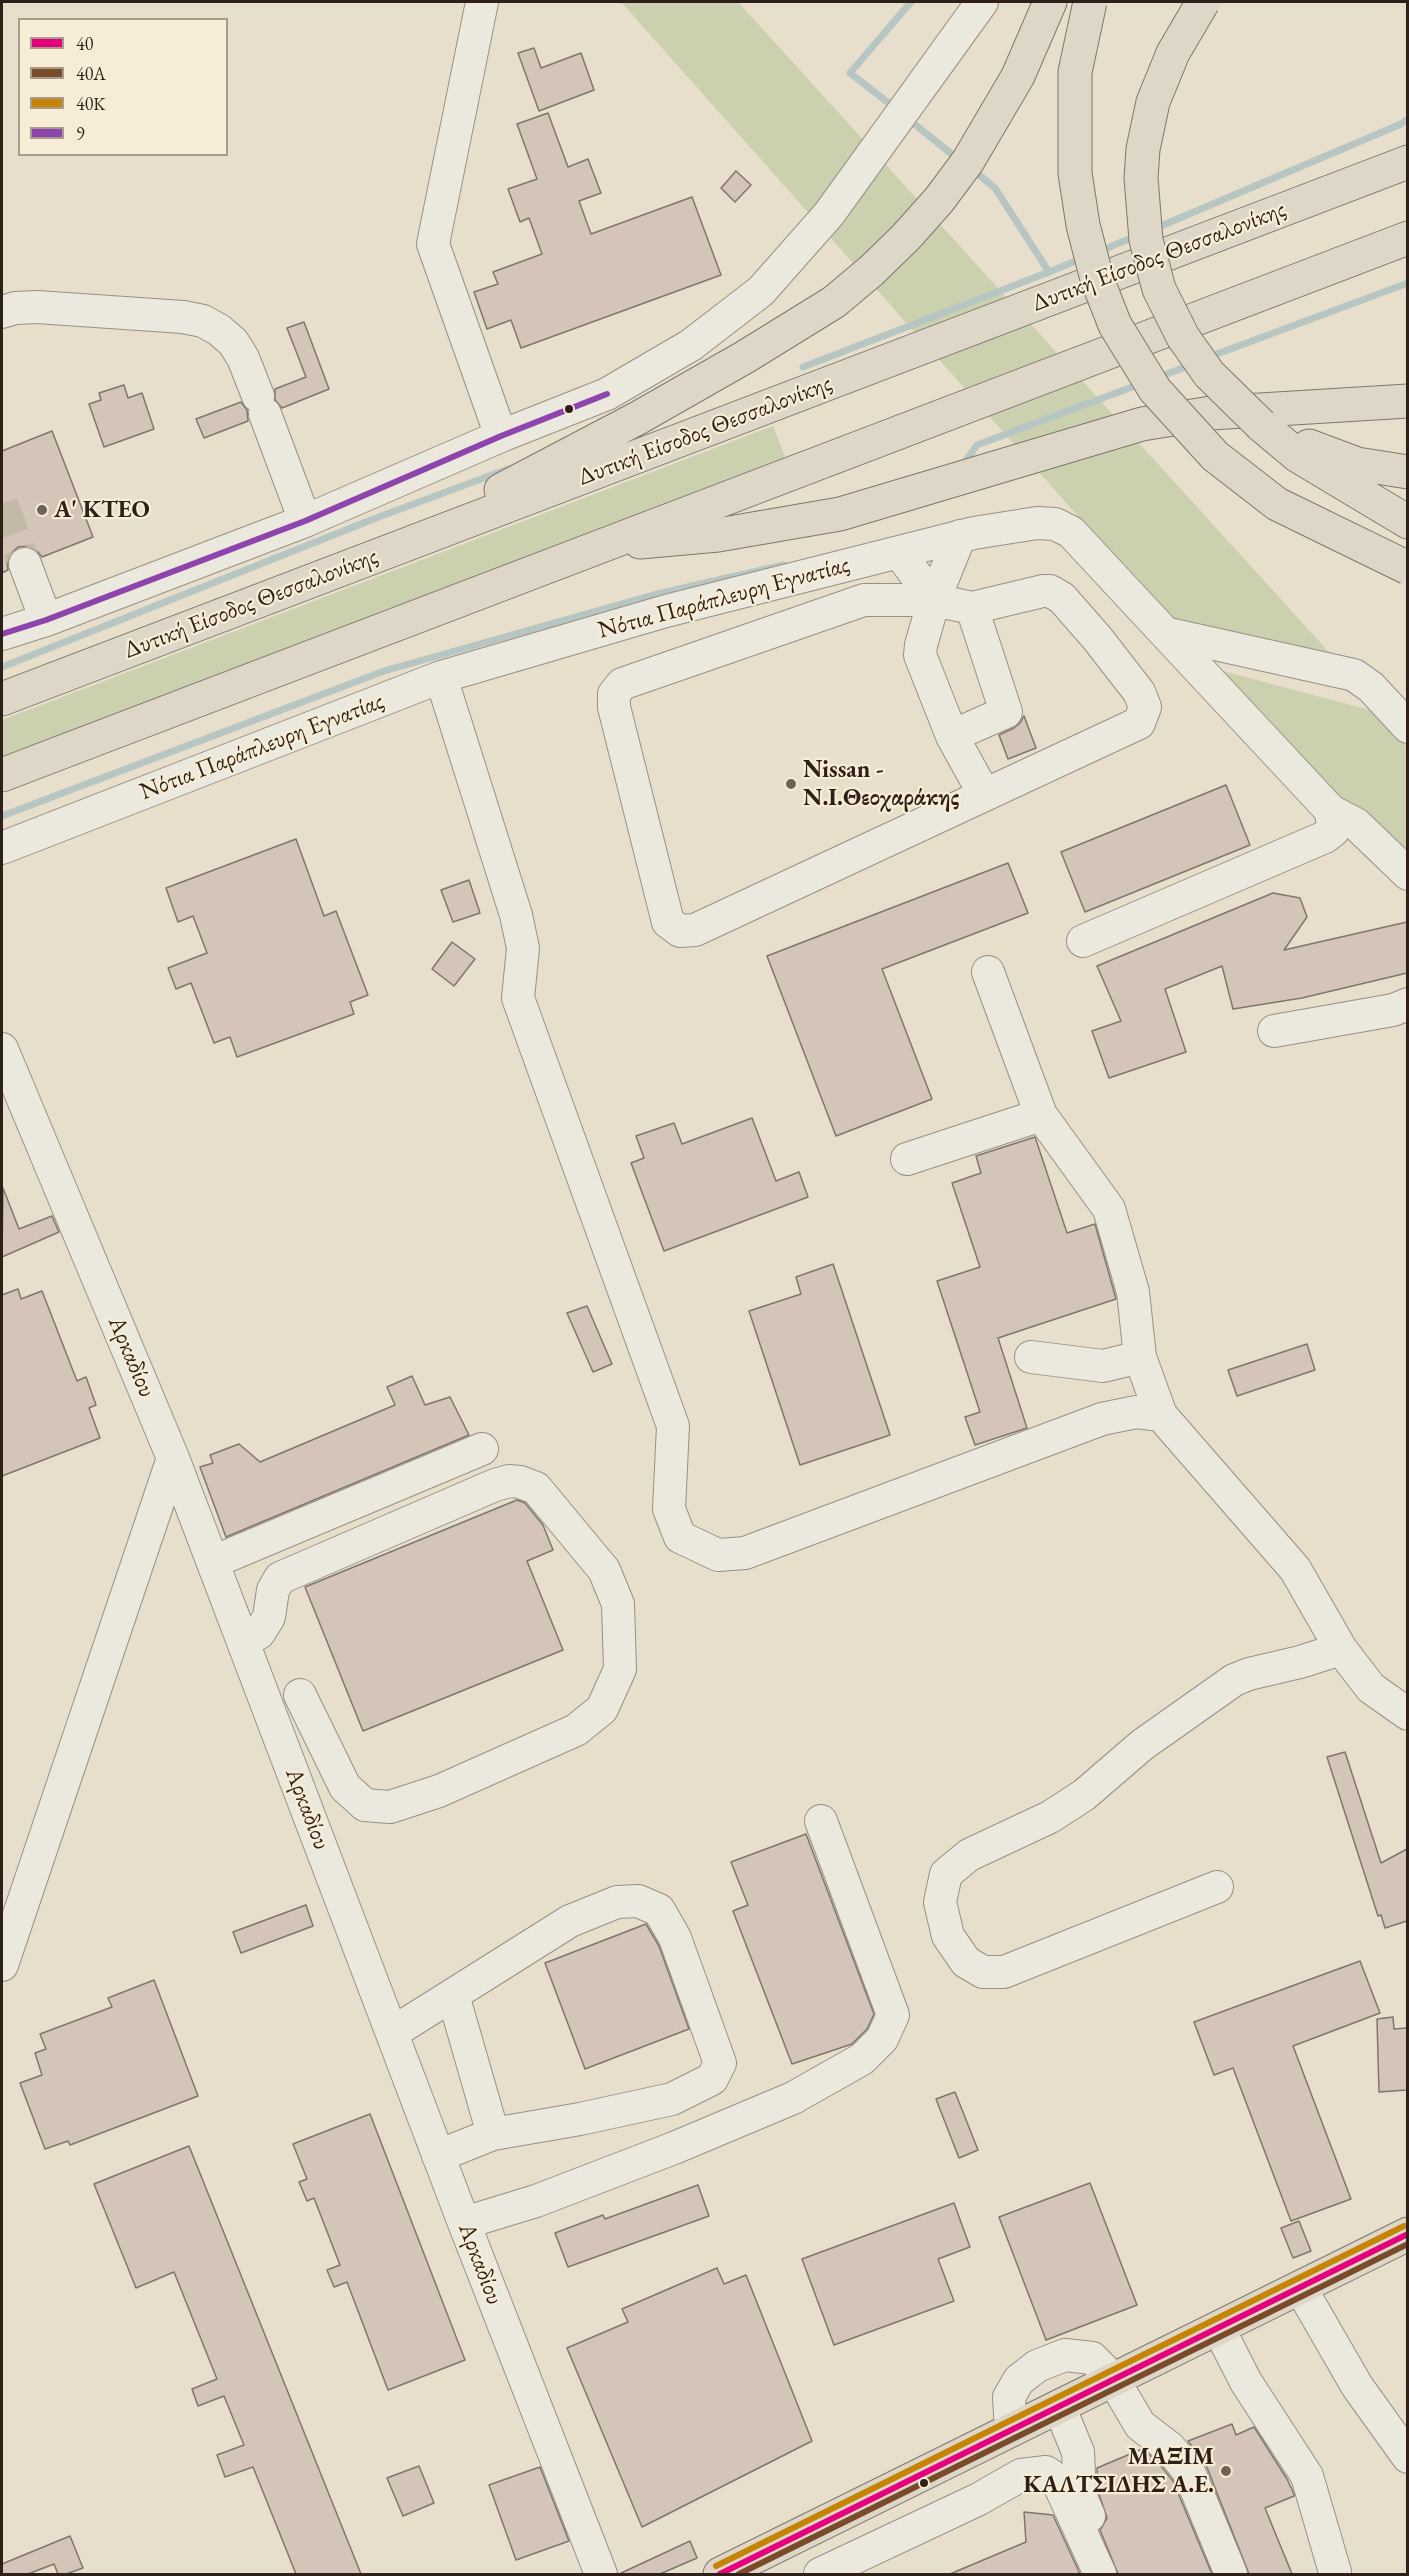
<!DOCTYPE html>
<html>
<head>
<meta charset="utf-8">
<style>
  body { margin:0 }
  #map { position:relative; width:1409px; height:2576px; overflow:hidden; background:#e7dfcb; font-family:"EB Garamond",serif }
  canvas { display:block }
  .frame { position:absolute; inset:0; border:3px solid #2e1f18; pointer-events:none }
  .legend { position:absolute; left:18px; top:18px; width:210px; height:138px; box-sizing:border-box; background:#f7edd6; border:2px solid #a79b8a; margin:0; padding:8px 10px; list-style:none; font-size:18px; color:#2e1f18 }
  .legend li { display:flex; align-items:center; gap:12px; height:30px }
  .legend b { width:30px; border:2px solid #a79b8a }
</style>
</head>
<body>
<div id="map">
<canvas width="1409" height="2576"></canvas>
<div class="frame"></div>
<ul class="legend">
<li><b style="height:8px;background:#e5007d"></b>40</li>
<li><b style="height:8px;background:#7a4b2a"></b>40Α</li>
<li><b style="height:8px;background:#c58406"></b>40Κ</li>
<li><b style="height:8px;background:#8e44ad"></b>9</li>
</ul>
</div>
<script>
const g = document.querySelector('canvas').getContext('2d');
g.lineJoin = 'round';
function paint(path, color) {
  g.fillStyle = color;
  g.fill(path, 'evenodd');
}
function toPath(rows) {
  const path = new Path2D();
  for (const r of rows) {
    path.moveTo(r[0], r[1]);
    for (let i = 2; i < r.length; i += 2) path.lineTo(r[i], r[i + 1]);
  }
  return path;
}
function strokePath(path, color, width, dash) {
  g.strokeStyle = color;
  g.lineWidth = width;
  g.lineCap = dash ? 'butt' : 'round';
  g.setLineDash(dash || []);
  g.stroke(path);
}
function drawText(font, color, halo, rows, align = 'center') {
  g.font = font + ' "EB Garamond",serif';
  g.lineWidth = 4.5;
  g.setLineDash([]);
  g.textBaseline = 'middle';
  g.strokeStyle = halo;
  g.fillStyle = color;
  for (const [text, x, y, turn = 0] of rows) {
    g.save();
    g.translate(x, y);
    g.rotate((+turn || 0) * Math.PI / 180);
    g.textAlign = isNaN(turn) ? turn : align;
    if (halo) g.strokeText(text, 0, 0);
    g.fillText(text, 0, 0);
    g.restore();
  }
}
const green = toPath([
  [621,2,738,2,1338,662,1172,622],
  [773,426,787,462,2,756,2,720],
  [1215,669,1377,712,1407,747,1407,872]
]);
const stream = toPath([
  [895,108,850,73,911,2],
  [908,119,958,159],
  [972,169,995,188,1049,272,1083,258],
  [1154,229,1401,124,1408,119],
  [1098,252,1138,235],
  [1209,357,1408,283],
  [803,367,1049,272],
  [1156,378,1191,365],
  [963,465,977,445,1140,384],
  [2,667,376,518,508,469],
  [2,816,384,671,657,594,784,565]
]);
const building = toPath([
  [534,48,541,68,581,53,594,90,539,111,518,53,534,48],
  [548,113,568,167,588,159,601,193,579,201,591,234,692,197,721,275,521,348,511,320,487,329,474,292,498,284,493,272,542,254,529,218,520,222,508,189,537,179,517,124,548,113],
  [736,171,751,185,735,202,721,188,736,171],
  [304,322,329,389,282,408,275,400,275,389,306,377,287,328,304,322],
  [124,385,128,398,142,393,154,429,104,447,89,404,101,400,99,393,124,385],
  [241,402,247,410,248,421,204,438,196,419,241,402],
  [52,431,93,537,42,557,37,551,29,546,18,547,11,553,7,560,8,570,2,573,2,451,52,431],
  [1024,716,1036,748,1008,759,999,735,1014,728,1020,723,1024,716],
  [1226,785,1250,845,1085,912,1061,852,1226,785],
  [296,839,324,916,336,911,368,995,350,1002,354,1014,237,1057,230,1037,214,1043,191,983,176,989,168,968,207,953,193,916,178,922,166,888,296,839],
  [1008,863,1028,913,882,969,932,1099,836,1136,767,956,1008,863],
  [469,880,480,913,453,922,441,890,469,880],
  [1273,893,1300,898,1307,917,1284,950,1407,922,1407,973,1302,998,1233,1009,1222,966,1165,989,1186,1052,1109,1078,1092,1031,1121,1021,1097,966,1273,893],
  [452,942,475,959,454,986,432,969,452,942],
  [752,1118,776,1181,799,1172,808,1197,664,1251,631,1163,644,1158,636,1136,674,1123,682,1144,752,1118],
  [1035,1137,1067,1233,1095,1224,1116,1299,998,1338,1027,1428,975,1445,965,1417,980,1412,937,1281,980,1267,952,1183,981,1173,976,1156,1035,1137],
  [3,1188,19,1229,52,1216,59,1232,2,1257,3,1188],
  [833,1264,890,1435,800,1465,749,1311,801,1294,796,1277,833,1264],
  [18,1289,21,1299,42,1291,77,1381,86,1377,96,1405,89,1408,100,1438,2,1476,2,1295,18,1289],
  [587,1306,612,1364,593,1372,567,1313,587,1306],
  [1307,1344,1315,1370,1237,1396,1228,1370,1307,1344],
  [412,1376,425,1405,450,1397,469,1435,226,1537,200,1467,213,1463,210,1455,239,1444,260,1462,395,1405,387,1387,412,1376],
  [517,1500,525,1503,543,1525,553,1550,527,1561,563,1650,363,1731,305,1587,517,1500],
  [1345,1752,1381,1863,1407,1849,1407,1921,1385,1928,1381,1915,1378,1916,1327,1757,1345,1752],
  [806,1834,874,2014,867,2029,852,2044,792,2064,733,1911,748,1905,731,1862,806,1834],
  [306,1905,313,1926,241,1953,233,1932,306,1905],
  [646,1924,659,1946,689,2029,585,2069,545,1963,646,1924],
  [1360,1961,1380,2013,1293,2046,1351,2199,1291,2221,1233,2068,1214,2075,1194,2022,1360,1961],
  [154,1980,198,2096,70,2145,68,2141,45,2149,20,2083,42,2075,35,2053,46,2049,40,2034,112,2007,108,1998,154,1980],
  [1393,2017,1394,2029,1407,2028,1407,2090,1379,2092,1377,2019,1393,2017],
  [955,2092,978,2150,959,2158,936,2099,955,2092],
  [370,2114,465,2360,388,2390,347,2282,334,2287,327,2270,340,2265,314,2198,307,2201,299,2182,307,2179,293,2144,370,2114],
  [189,2146,361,2574,296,2574,253,2467,225,2477,217,2455,244,2445,224,2396,198,2406,192,2389,217,2379,174,2272,136,2288,94,2184,189,2146],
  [1090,2183,1137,2305,1046,2340,999,2217,1090,2183],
  [698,2185,709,2216,568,2267,555,2233,603,2215,605,2219,698,2185],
  [954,2203,970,2247,938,2259,954,2301,834,2345,802,2259,954,2203],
  [1299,2221,1311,2251,1293,2258,1281,2228,1299,2221],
  [717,2268,724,2284,746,2275,812,2441,642,2527,567,2348,628,2322,622,2309,717,2268],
  [1232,2424,1236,2435,1254,2427,1287,2479,1294,2494,1294,2496,1265,2508,1292,2574,1249,2574,1206,2465,1188,2441,1232,2424],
  [1142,2449,1157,2461,1173,2481,1212,2574,1118,2574,1100,2530,1107,2518,1098,2491,1097,2468,1142,2449],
  [419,2466,434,2503,403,2516,387,2478,419,2466],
  [540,2467,569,2541,516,2560,489,2485,540,2467],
  [1024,2512,1053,2515,1080,2574,950,2574,1026,2542,1024,2512],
  [70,2536,83,2568,66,2574,58,2574,54,2564,28,2574,2,2574,2,2564,70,2536],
  [690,2541,697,2558,660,2574,619,2574,690,2541]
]);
const minorTunnel = toPath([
  [2,504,25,564]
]);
const minor = toPath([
  [482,2,433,244,501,436],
  [2,312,15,308,37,307,183,317,203,321,219,330,233,342,243,358,258,396],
  [265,414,305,521],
  [899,552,934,600,960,536],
  [25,564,46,620],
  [1043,591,1050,591,1062,598,1097,638,1139,692,1145,707,1139,723,695,930,680,931,668,922,614,707,614,694,622,684,864,600,934,600,972,608,1043,591],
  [934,600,921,645,920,655,952,736,984,794],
  [1165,633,1331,811,1356,824,1408,874],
  [2,634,46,620,305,521,501,436,607,394,691,345,761,291,829,214,982,2],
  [441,677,516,915,523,948,518,998,673,1426,669,1509,680,1537,718,1555,745,1553,1102,1419,1136,1412,1161,1415,1295,1569,1341,1649,1371,1688,1408,1714],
  [952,736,1006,712,972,608],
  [2,848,441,677,666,611,974,533,1037,523,1055,524,1071,532,1165,633,1354,675,1371,687,1408,727],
  [1083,941,1325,837,1333,831,1331,811],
  [988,972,1041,1115,1109,1209,1133,1292,1140,1357,1161,1415],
  [1274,1031,1393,1010,1408,1004],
  [2,1049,173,1458,464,2223,601,2574],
  [907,1159,1041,1115],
  [1031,1357,1103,1366,1140,1357],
  [213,1562,482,1449],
  [243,1642,259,1633,269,1617,273,1590,280,1578,495,1485,509,1481,520,1482,536,1488,604,1570,618,1604,620,1669,602,1709,576,1730,439,1791,390,1807,365,1805,345,1787,300,1695],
  [1217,1887,1004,1972,983,1972,966,1962,948,1936,940,1902,946,1874,969,1855,1050,1817,1084,1795,1142,1745,1234,1680,1249,1674,1300,1662,1341,1649],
  [2,1965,173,1458],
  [453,1995,493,2134],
  [392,2033,570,1921,617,1902,638,1901,659,1910,675,1938,720,2063,712,2079,672,2099,580,2119,493,2134,438,2156],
  [464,2223,536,2201,674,2148,793,2098,862,2059,882,2039,893,2015,821,1821],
  [1300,2287,1357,2386,1408,2457],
  [1219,2329,1246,2382,1307,2476,1335,2572],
  [1059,2406,1078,2452,1080,2495,1089,2516],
  [1011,2430,1009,2397,1019,2380,1037,2366,1065,2355,1092,2358,1113,2379,1140,2425,1170,2448,1189,2472,1231,2574],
  [820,2574,979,2499,1021,2475,1046,2472,1057,2480,1100,2574]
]);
const major = toPath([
  [720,2574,1408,2234]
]);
const highway = toPath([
  [1261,425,1298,456,1408,522],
  [1309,446,1357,464,1408,472],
  [501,490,638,418,745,357,834,302,871,271,906,237,939,200,968,161,1018,76,1050,2],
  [640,542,718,535,840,514,1142,424,1211,413,1408,401],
  [2,699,1408,162],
  [2,775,1408,238]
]);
const highwayBridge = toPath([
  [1090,2,1075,72,1075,173,1083,225,1097,279,1115,325,1155,390,1215,456,1277,504,1408,568],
  [1203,2,1173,53,1153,102,1143,149,1141,178,1146,240,1159,289,1183,337,1209,374,1261,425]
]);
const bus1 = toPath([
  [720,2574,1408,2234]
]);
const bus2 = toPath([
  [739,2574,1408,2244]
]);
const bus3 = toPath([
  [716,2566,1404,2226]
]);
const bus4 = toPath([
  [2,634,46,620,305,521,501,436,607,394]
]);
const markers = [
  [569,409,5,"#2e1f18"],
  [42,510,6,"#6f6257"],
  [791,784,6,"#6f6257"],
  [1226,2471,6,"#6f6257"],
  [924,2483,5,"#2e1f18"]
];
const streetNames = [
  ["Δυτική Είσοδος Θεσσαλονίκης",1159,257,-21],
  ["Δυτική Είσοδος Θεσσαλονίκης",705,431,-21],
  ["Νότια Παράπλευρη Εγνατίας",724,598,-15],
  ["Δυτική Είσοδος Θεσσαλονίκης",251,604,-21],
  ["Νότια Παράπλευρη Εγνατίας",262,747,-21],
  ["Αρκαδίου",131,1357,67],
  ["Αρκαδίου",307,1809,69],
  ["Αρκαδίου",480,2264,69]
];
const poiNames = [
  ["Α' ΚΤΕΟ",54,510],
  ["Nissan -",803,770],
  ["Ν.Ι.Θεοχαράκης",803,798],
  ["ΜΑΞΙΜ",1214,2457,"right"],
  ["ΚΑΛΤΣΙΔΗΣ Α.Ε.",1214,2485,"right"]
];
paint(green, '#cbd1ae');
strokePath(stream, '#b7c6c2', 7);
paint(building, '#d5c5b9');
strokePath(building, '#7d776c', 1.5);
strokePath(minorTunnel, '#c2b9a7', 32, [32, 16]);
strokePath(minor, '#979085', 34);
strokePath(major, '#7d776c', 35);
strokePath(highway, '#7d776c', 35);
strokePath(minor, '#ebe8de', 32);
strokePath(major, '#ded7c8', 33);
strokePath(highway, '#ded7c8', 33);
strokePath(highwayBridge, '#7d776c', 35, []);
strokePath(highwayBridge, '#ded7c8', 33);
strokePath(bus1, '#e5007d', 6);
strokePath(bus2, '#7a4b2a', 6);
strokePath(bus3, '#c58406', 6);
strokePath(bus4, '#8e44ad', 6);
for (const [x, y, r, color] of markers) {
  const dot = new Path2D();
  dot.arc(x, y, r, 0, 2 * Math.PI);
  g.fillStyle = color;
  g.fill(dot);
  strokePath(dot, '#f7edd6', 2);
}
drawText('24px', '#2e1f18', '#f7edd6', streetNames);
drawText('bold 24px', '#2e1f18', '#f7edd6', poiNames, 'left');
</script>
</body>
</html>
